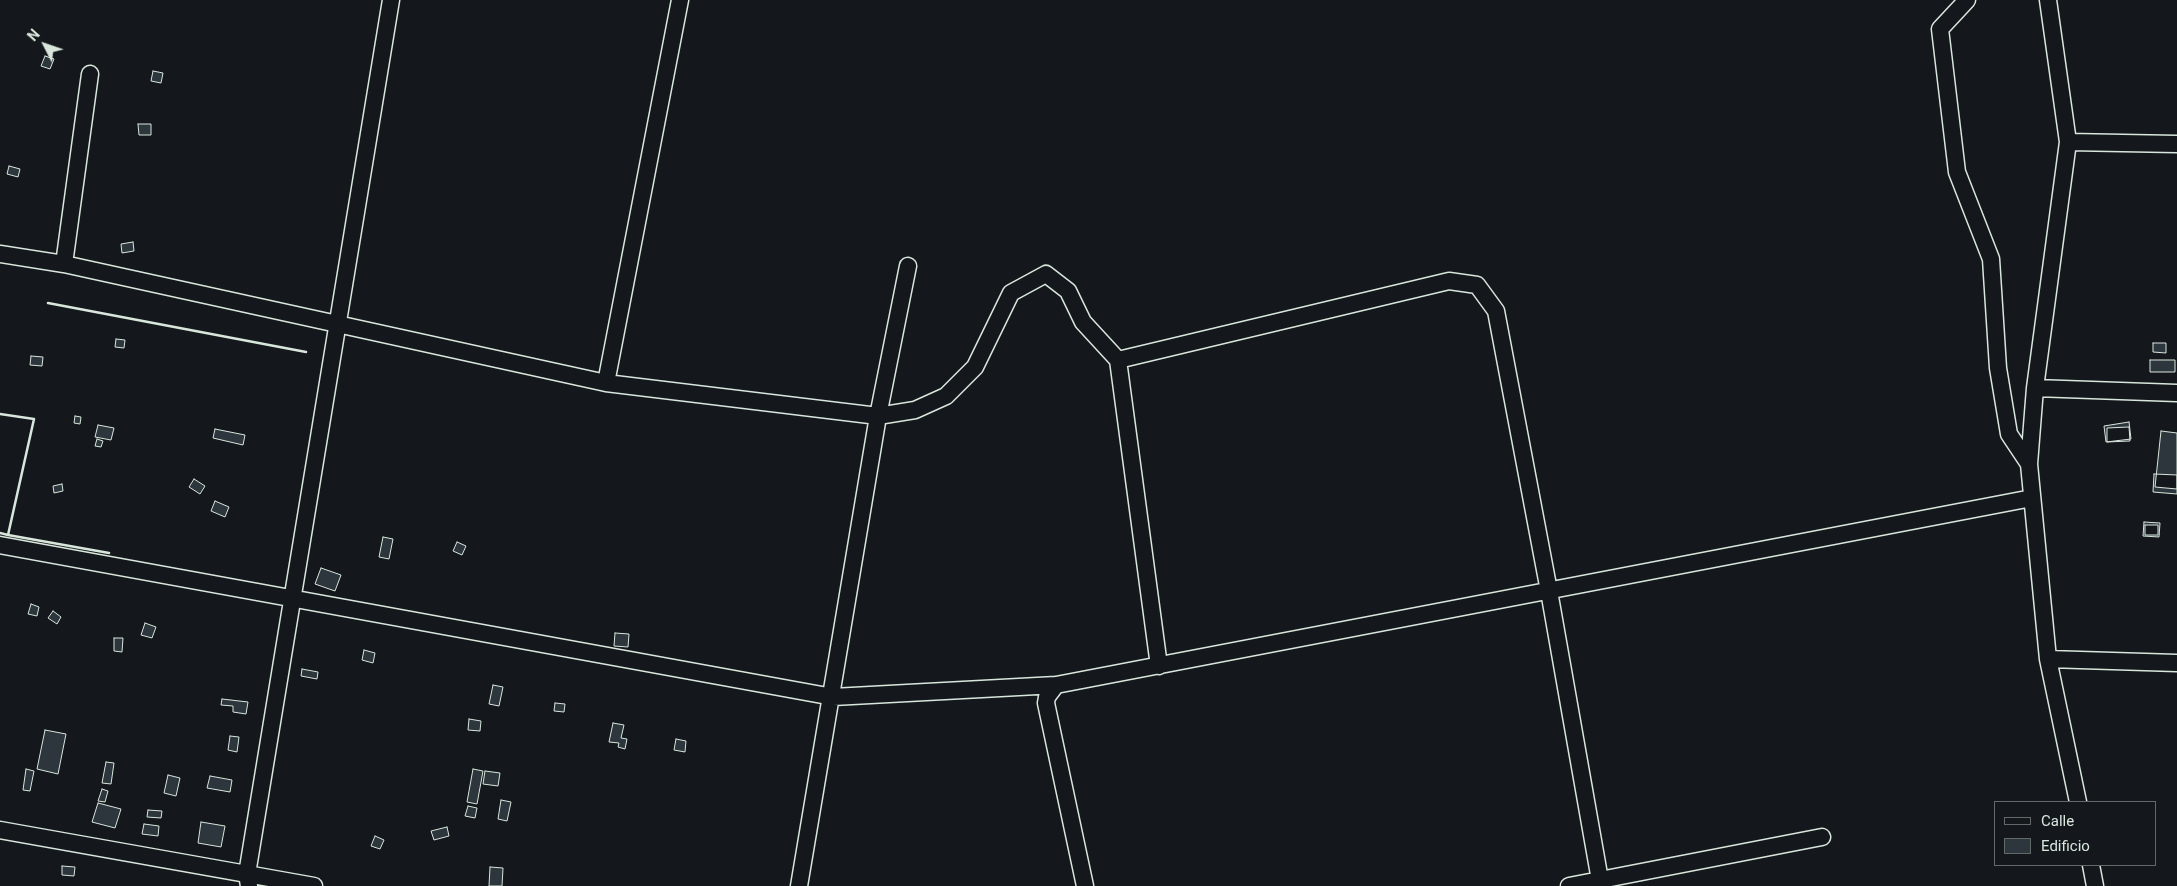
<!DOCTYPE html>
<html>
<head>
<meta charset="utf-8">
<style>
  body { margin:0 }
  #map { position:relative; width:2177px; height:886px; overflow:hidden; background:#14181c; font-family:Roboto,sans-serif }
  canvas { display:block }
  .legend { position:absolute; left:1994px; top:801px; width:162px; height:65px; box-sizing:border-box; background:#14181c; border:1px solid #626a69; margin:0; padding:6px 9px; list-style:none; font-size:15px; color:#d8e6dc }
  .legend li { display:flex; align-items:center; gap:10px; height:25px }
  .legend b { width:25px; border:1px solid #626a69 }
  .north { position:absolute; left:20px; top:20px; width:50px; height:50px; -webkit-text-stroke:4px #14181c; paint-order:stroke; rotate:311deg; font-size:14px; font-weight:700; line-height:20px; text-align:center; color:#d8e6dc }
  .north::after { content:''; display:block; margin:auto; width:18px; height:22px; background:#d8e6dc; clip-path:polygon(50% 0,100% 100%,50% 72%,0 100%) }
</style>
</head>
<body>
<div id="map">
<canvas width="2177" height="886"></canvas>
<ul class="legend">
<li><b style="height:6px;background:#14181c"></b>Calle</li>
<li><b style="height:14px;background:#2c363c"></b>Edificio</li>
</ul>
<div class="north">N</div>
</div>
<script>
const g = document.querySelector('canvas').getContext('2d');
g.lineJoin = 'round';
function paint(path, color) {
  g.fillStyle = color;
  g.fill(path, 'evenodd');
}
function toPath(rows) {
  const path = new Path2D();
  for (const r of rows) {
    path.moveTo(r[0], r[1]);
    for (let i = 2; i < r.length; i += 2) path.lineTo(r[i], r[i + 1]);
  }
  return path;
}
function strokePath(path, color, width, dash) {
  g.strokeStyle = color;
  g.lineWidth = width;
  g.lineCap = dash ? 'butt' : 'round';
  g.setLineDash(dash || []);
  g.stroke(path);
}
const building = toPath([
  [45,56,54,59,50,69,41,66,45,56],
  [153,71,163,73,161,83,151,81,153,71],
  [138,124,151,124,151,135,139,135,138,124],
  [9,166,20,169,18,177,7,174,9,166],
  [133,242,134,251,122,253,121,244,133,242],
  [116,339,125,340,124,348,115,347,116,339],
  [2153,343,2166,343,2166,353,2153,352,2153,343],
  [31,356,43,357,42,366,30,365,31,356],
  [2150,360,2175,360,2175,372,2150,372,2150,360],
  [75,416,81,417,80,424,74,423,75,416],
  [2129,422,2131,439,2106,442,2104,426,2129,422],
  [98,425,114,428,111,440,95,437,98,425],
  [2129,427,2130,441,2107,442,2107,428,2129,427],
  [215,429,245,435,243,445,213,438,215,429],
  [2161,431,2177,433,2177,489,2155,487,2161,431],
  [97,439,103,441,101,447,95,446,97,439],
  [2154,474,2177,475,2177,494,2153,492,2154,474],
  [194,479,205,486,200,494,189,487,194,479],
  [62,484,63,491,54,493,53,486,62,484],
  [215,501,229,507,225,517,211,511,215,501],
  [2144,522,2160,523,2159,537,2143,536,2144,522],
  [2145,525,2158,525,2158,535,2145,535,2145,525],
  [383,537,393,539,389,559,379,557,383,537],
  [457,542,466,546,462,555,453,551,457,542],
  [321,568,341,575,335,591,315,584,321,568],
  [31,604,39,607,37,616,28,614,31,604],
  [53,611,61,617,57,624,48,618,53,611],
  [145,623,156,627,152,638,141,635,145,623],
  [615,633,629,634,628,647,614,646,615,633],
  [114,638,123,638,122,652,114,651,114,638],
  [364,650,375,653,373,663,362,660,364,650],
  [302,669,318,672,317,679,301,676,302,669],
  [493,685,503,687,499,706,489,704,493,685],
  [222,699,248,702,246,714,233,712,233,706,221,705,222,699],
  [555,703,565,704,564,712,554,711,555,703],
  [469,719,481,721,480,731,468,730,469,719],
  [613,723,624,725,621,738,627,739,625,749,618,747,619,743,609,742,613,723],
  [45,730,66,734,58,774,37,769,45,730],
  [230,736,239,737,237,752,228,750,230,736],
  [676,739,686,741,685,752,674,750,676,739],
  [106,762,114,763,111,784,102,783,106,762],
  [26,769,34,771,30,791,23,790,26,769],
  [473,769,483,771,477,804,467,802,473,769],
  [485,771,500,773,498,786,483,784,485,771],
  [168,775,180,778,176,796,164,793,168,775],
  [210,776,232,780,230,792,207,788,210,776],
  [102,789,108,791,105,802,98,801,102,789],
  [501,800,511,802,507,821,498,819,501,800],
  [98,803,121,809,115,828,92,822,98,803],
  [468,806,477,808,475,818,465,816,468,806],
  [148,810,162,811,161,818,147,817,148,810],
  [201,822,225,826,221,847,198,843,201,822],
  [144,824,159,826,158,836,142,834,144,824],
  [447,827,449,836,434,840,431,831,447,827],
  [375,836,384,840,380,849,371,846,375,836],
  [62,866,75,867,74,876,62,875,62,866],
  [490,867,503,868,502,886,489,886,490,867]
]);
const minor = toPath([
  [1967,0,1940,29,1957,172,1991,259,1998,368,2009,434,2029,464],
  [2048,0,2068,142,2035,388,2029,464,2048,659,2078,802],
  [2068,142,2177,144],
  [0,254,64,264,606,383,878,416,915,410,946,396,975,367,1011,293,1046,274,1068,291,1083,322,1118,360,1449,281,1477,285,1496,311,1549,591,1601,886],
  [64,264,90,74],
  [1118,360,1159,666],
  [606,383,680,0],
  [2035,388,2177,393],
  [0,545,833,697,1056,685,2032,498],
  [2048,659,2177,663],
  [1056,685,1047,697,1046,703,1085,886],
  [0,830,314,886],
  [2091,865,2095,886],
  [249,886,247,874,391,0],
  [799,886,878,416,908,266],
  [1569,886,1822,837]
]);
const wall = toPath([
  [48,303,306,352],
  [0,414,34,419,8,535,0,533],
  [8,535,109,553]
]);
paint(building, '#2c363c');
strokePath(building, '#d8e6dc', 1);
strokePath(minor, '#d8e6dc', 19);
strokePath(minor, '#14181c', 16);
strokePath(wall, '#d8e6dc', 2.5);
</script>
</body>
</html>
